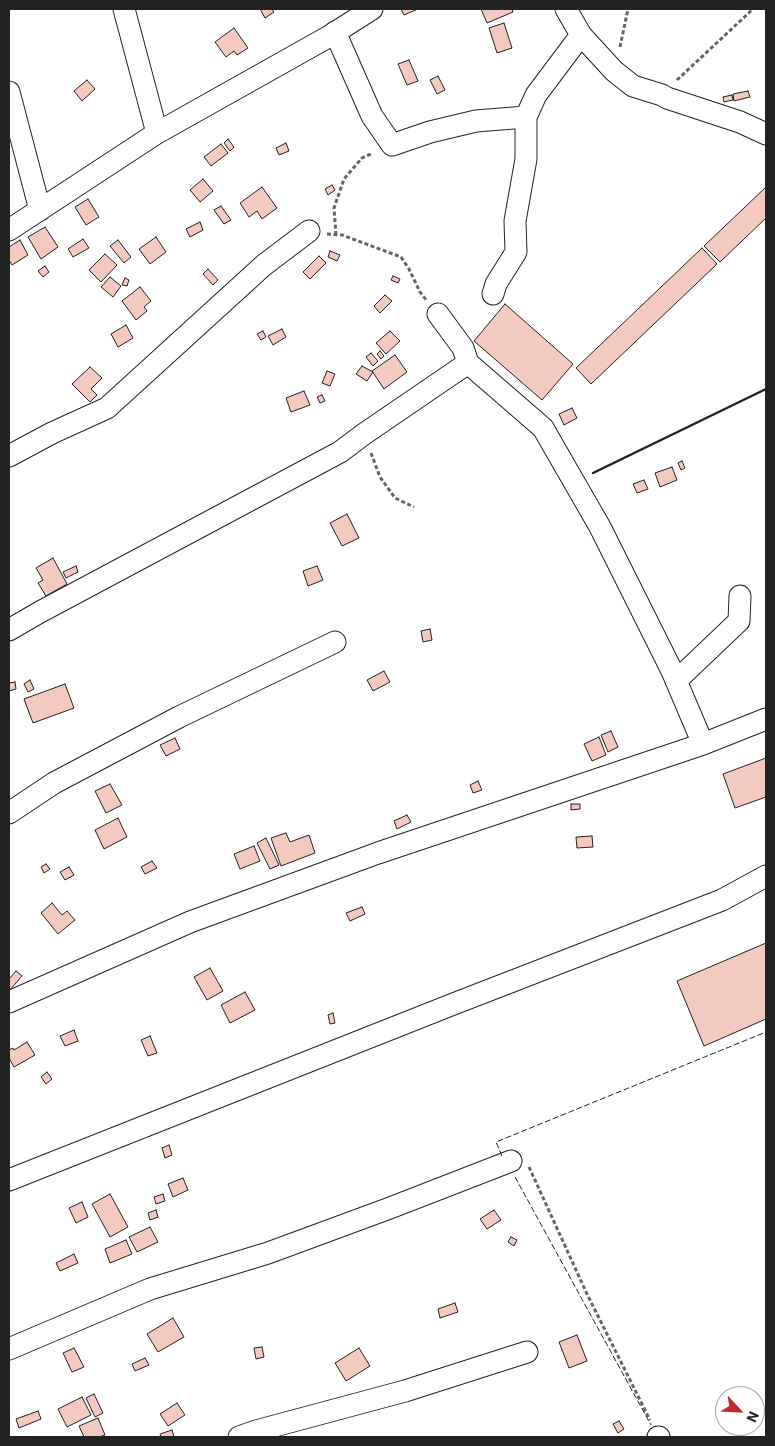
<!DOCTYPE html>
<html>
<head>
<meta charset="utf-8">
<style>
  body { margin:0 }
  #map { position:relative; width:775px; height:1446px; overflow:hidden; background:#fff; font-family:Roboto,sans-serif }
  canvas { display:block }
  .frame { position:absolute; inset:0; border:10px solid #222; pointer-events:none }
  .north { position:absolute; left:715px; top:1386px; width:50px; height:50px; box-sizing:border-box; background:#fff; border:1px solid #a7a7a7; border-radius:50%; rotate:115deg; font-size:14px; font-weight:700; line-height:20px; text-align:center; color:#222 }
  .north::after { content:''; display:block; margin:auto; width:18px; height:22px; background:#c62828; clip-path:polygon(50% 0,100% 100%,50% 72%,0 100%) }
</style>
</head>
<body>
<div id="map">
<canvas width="775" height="1446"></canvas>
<div class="frame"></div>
<div class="north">N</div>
</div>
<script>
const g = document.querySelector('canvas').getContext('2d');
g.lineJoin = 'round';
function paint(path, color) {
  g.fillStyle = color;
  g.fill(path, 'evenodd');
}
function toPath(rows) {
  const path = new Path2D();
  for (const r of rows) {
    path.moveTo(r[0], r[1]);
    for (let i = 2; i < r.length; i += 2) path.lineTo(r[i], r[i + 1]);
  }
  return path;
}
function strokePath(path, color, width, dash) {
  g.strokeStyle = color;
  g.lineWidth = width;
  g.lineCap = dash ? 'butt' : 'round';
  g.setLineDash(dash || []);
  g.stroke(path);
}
const building = toPath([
  [260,9,272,9,274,12,265,18,260,9],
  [401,9,418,9,404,15,401,9],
  [481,9,512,9,513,12,487,23,481,9],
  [504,23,512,48,497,53,489,28,504,23],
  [234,28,248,48,237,55,234,51,226,57,215,42,234,28],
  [409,60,418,81,407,85,398,64,409,60],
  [438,76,445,90,437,94,430,80,438,76],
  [87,80,95,89,82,101,74,91,87,80],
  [748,91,750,97,734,101,733,94,748,91],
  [732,95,733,100,724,102,723,97,732,95],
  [228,139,234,147,230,151,224,143,228,139],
  [286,143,289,151,279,155,276,148,286,143],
  [221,144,228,153,211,166,204,157,221,144],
  [203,179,213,191,200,202,190,190,203,179],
  [332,185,335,190,328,195,325,189,332,185],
  [262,187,277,208,262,219,257,211,249,217,240,203,262,187],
  [766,187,766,218,720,262,704,246,766,187],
  [88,199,99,217,86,225,75,207,88,199],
  [221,206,231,220,224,224,214,210,221,206],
  [200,222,203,230,190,237,186,229,200,222],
  [45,227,58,247,41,259,28,237,45,227],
  [156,237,166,252,150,264,139,249,156,237],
  [83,239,89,248,73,257,68,249,83,239],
  [20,240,28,255,12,265,9,260,9,247,20,240],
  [118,240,131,257,124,263,110,246,118,240],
  [702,248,717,264,591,384,576,368,702,248],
  [330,251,340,255,337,261,328,257,330,251],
  [105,254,117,265,101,282,89,270,105,254],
  [319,256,326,263,310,279,303,272,319,256],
  [45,266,49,272,43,277,38,271,45,266],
  [208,269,218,280,213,285,203,274,208,269],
  [393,276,400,279,398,283,391,280,393,276],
  [110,277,121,286,113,297,101,287,110,277],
  [125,278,129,280,127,286,122,285,125,278],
  [140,287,151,301,144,307,147,311,136,320,122,301,140,287],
  [385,295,392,301,380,313,374,306,385,295],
  [505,304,573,364,542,400,474,341,505,304],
  [126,325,133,338,118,347,111,334,126,325],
  [282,329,286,337,273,345,268,336,282,329],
  [263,331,266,337,261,340,257,334,263,331],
  [390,331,400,341,386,354,376,343,390,331],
  [380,351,384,356,381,359,377,354,380,351],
  [371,353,378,361,373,366,366,357,371,353],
  [395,355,407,372,384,389,372,371,395,355],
  [362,366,373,372,367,381,356,374,362,366],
  [90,367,102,378,91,389,97,395,90,402,72,384,90,367],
  [327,371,335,374,330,386,322,383,327,371],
  [304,391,310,405,291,412,286,398,304,391],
  [322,395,325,401,320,403,317,397,322,395],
  [572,408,577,418,564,425,559,414,572,408],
  [682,461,685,468,681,470,678,463,682,461],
  [672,467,677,480,660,487,655,473,672,467],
  [644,480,648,489,637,493,633,484,644,480],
  [347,514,359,538,342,546,330,523,347,514],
  [53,558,67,584,46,596,38,583,43,580,36,568,53,558],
  [76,566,78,572,66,578,63,572,76,566],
  [317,566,323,580,308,586,303,571,317,566],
  [430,629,432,640,423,642,421,631,430,629],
  [384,671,390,682,373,691,367,680,384,671],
  [30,680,34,689,28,692,24,684,30,680],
  [15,682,16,689,9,691,9,683,15,682],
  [65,684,74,708,33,723,24,699,65,684],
  [611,731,618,747,608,752,601,735,611,731],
  [599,737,606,755,592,761,584,744,599,737],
  [175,738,180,749,166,756,160,745,175,738],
  [766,758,766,797,735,808,723,774,766,758],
  [478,781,482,790,473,793,470,785,478,781],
  [110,784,122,805,106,813,95,791,110,784],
  [571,804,580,804,580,809,571,810,571,804],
  [407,815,411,822,397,829,394,821,407,815],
  [118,818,127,837,104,849,95,830,118,818],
  [286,833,290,842,309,835,315,853,281,866,271,838,286,833],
  [592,836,593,847,577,848,576,837,592,836],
  [266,838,279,865,270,869,257,843,266,838],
  [254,846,260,861,240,869,234,854,254,846],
  [152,861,157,868,145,874,141,867,152,861],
  [46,864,50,869,44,873,41,867,46,864],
  [69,867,74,875,65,880,60,872,69,867],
  [52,903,62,915,67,911,75,920,58,934,41,913,52,903],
  [362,907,365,914,350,921,346,913,362,907],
  [766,943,766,1019,704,1046,677,981,766,943],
  [210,968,223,991,207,1000,194,977,210,968],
  [16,971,22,976,9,991,9,979,16,971],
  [245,992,255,1010,230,1023,221,1005,245,992],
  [333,1013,335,1023,330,1024,328,1015,333,1013],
  [74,1030,78,1041,65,1046,60,1036,74,1030],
  [150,1036,157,1053,148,1056,141,1040,150,1036],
  [27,1042,35,1055,14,1067,9,1058,9,1050,13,1048,14,1050,27,1042],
  [47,1072,52,1079,46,1084,41,1077,47,1072],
  [169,1145,172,1155,165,1158,162,1148,169,1145],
  [183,1178,188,1190,173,1197,168,1184,183,1178],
  [110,1194,128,1227,110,1237,92,1204,110,1194],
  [163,1194,165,1201,156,1204,154,1197,163,1194],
  [82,1202,88,1217,76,1223,69,1208,82,1202],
  [156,1210,158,1217,150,1220,148,1213,156,1210],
  [494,1210,501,1220,487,1229,480,1219,494,1210],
  [150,1227,158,1242,137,1252,129,1237,150,1227],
  [511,1237,517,1240,514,1246,508,1242,511,1237],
  [126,1240,132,1254,110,1263,105,1249,126,1240],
  [74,1254,78,1263,60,1271,56,1263,74,1254],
  [455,1303,458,1312,440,1318,438,1309,455,1303],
  [173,1318,184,1337,158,1352,147,1334,173,1318],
  [577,1335,587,1361,569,1368,559,1342,577,1335],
  [262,1347,264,1357,256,1359,254,1348,262,1347],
  [74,1348,84,1367,72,1372,63,1353,74,1348],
  [359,1348,370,1366,346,1381,335,1363,359,1348],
  [145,1358,149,1365,135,1371,132,1364,145,1358],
  [94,1394,103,1413,95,1417,86,1398,94,1394],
  [82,1397,91,1415,67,1427,58,1409,82,1397],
  [177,1403,185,1415,168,1426,160,1414,177,1403],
  [38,1411,41,1419,19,1428,16,1419,38,1411],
  [98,1418,105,1435,99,1437,84,1437,79,1426,98,1418],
  [619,1421,624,1429,618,1433,613,1424,619,1421],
  [172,1430,174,1437,161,1437,160,1434,172,1430]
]);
const path = toPath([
  [620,47,628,9],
  [677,80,753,9],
  [327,234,342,235,401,257,409,269,420,292,427,301],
  [336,235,334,208,344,179,362,158,373,153],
  [371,453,380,477,395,498,414,507],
  [529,1167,587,1294,650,1420]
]);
const minor = toPath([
  [124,9,157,133],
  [566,9,581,35,614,71,633,86,662,95,667,98,740,122,766,134],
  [335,32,372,116,392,145,430,132,476,121,526,117],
  [9,92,40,210],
  [9,230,157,133,328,37,372,9],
  [493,294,496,284,516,252,515,221,526,159,526,117,536,95,581,35],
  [438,314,463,348,468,363,543,428,600,527,672,671,703,744],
  [9,456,52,433,107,408,264,265,309,231],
  [9,630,40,612,340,452,364,434,468,363],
  [676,681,739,621,740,596],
  [9,813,54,783,179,717,335,642],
  [9,1002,190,922,378,853,703,744,766,719],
  [9,1180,456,1003,722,900,766,876],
  [9,1349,150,1289,268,1253,390,1208,511,1161],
  [239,1437,256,1431,405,1391,527,1352],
  [658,1437,659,1437]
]);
const fence = toPath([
  [502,1156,496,1142,766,1032],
  [515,1177,651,1425]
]);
const wall = toPath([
  [593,473,766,389]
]);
paint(building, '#f3c9c0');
strokePath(building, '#222', 1);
strokePath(minor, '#222', 23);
strokePath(path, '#646464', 3, [4, 2.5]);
strokePath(minor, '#fff', 21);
strokePath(fence, '#222', 1, [6, 2.5]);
strokePath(wall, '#222', 2.5);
</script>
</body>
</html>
